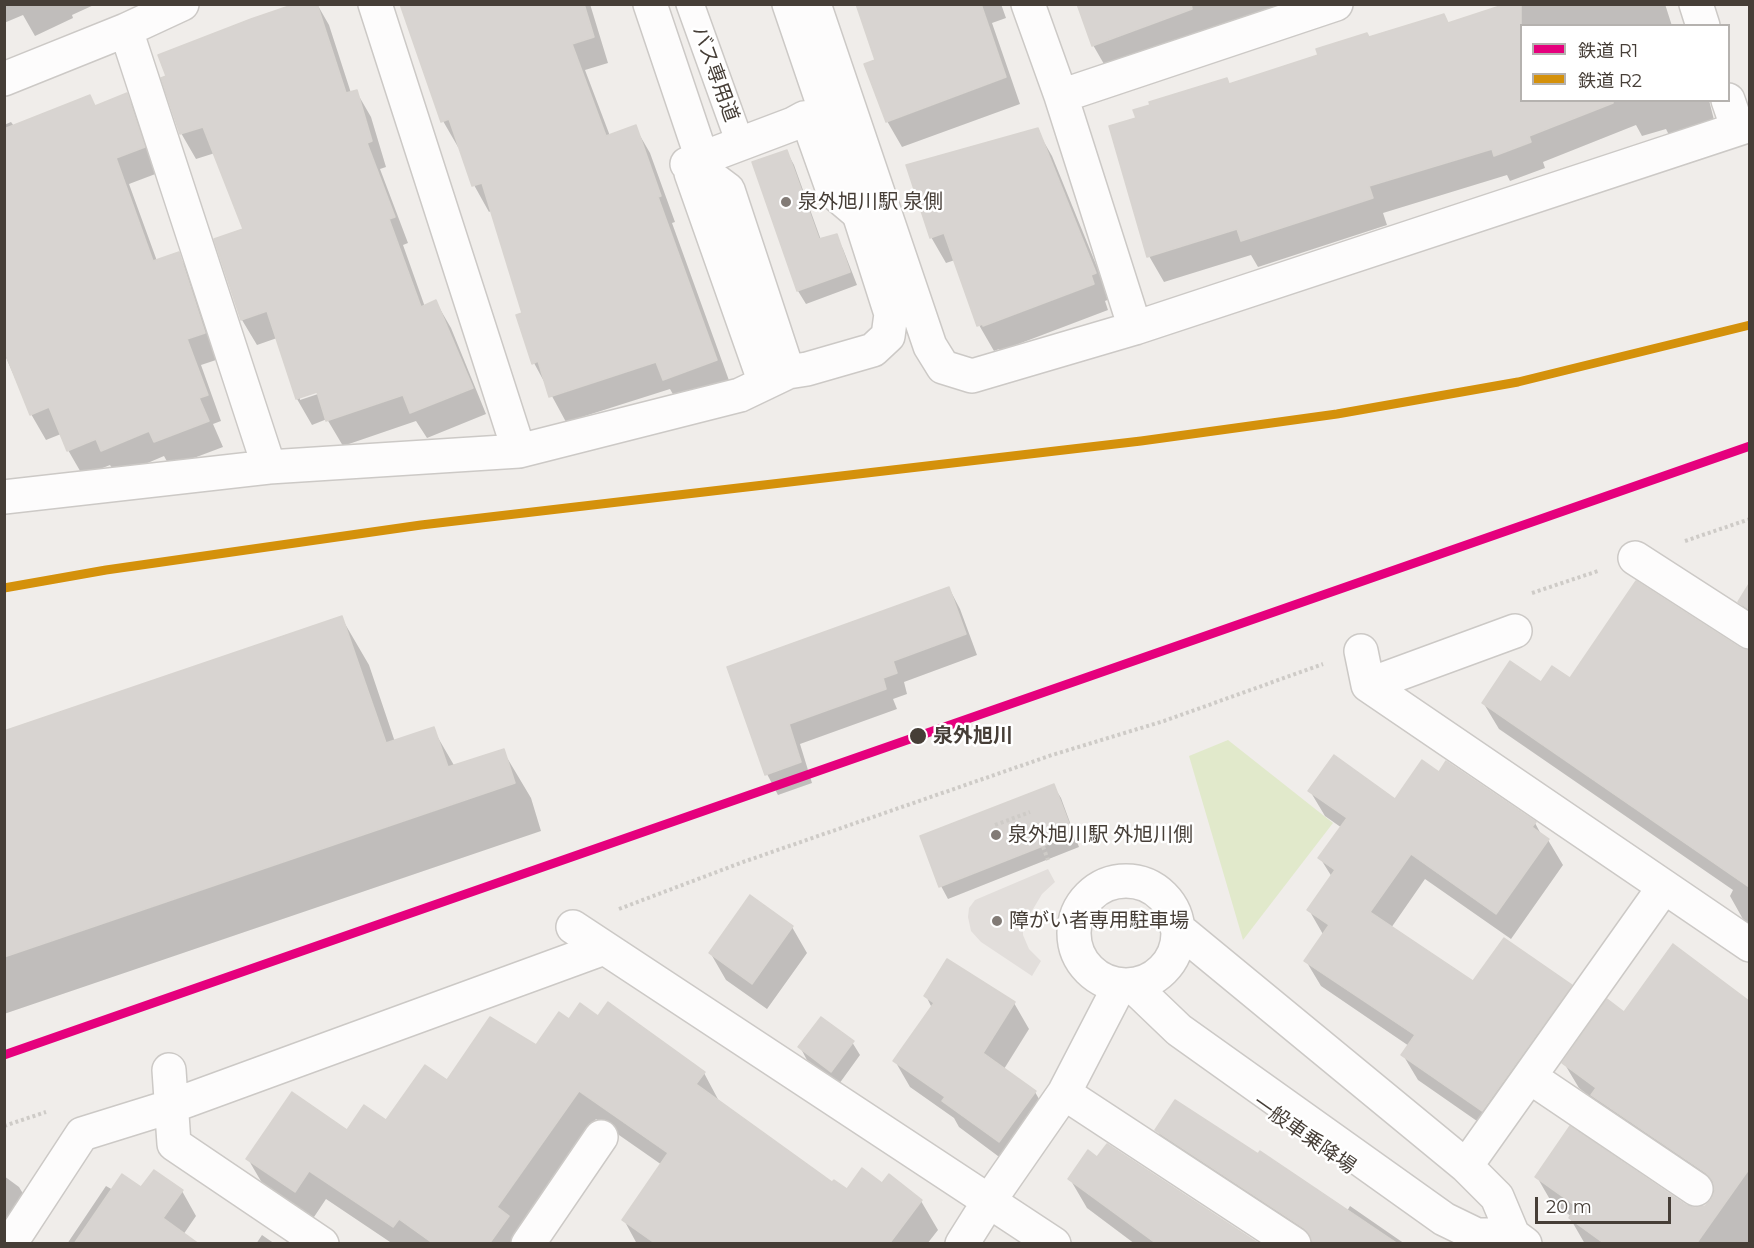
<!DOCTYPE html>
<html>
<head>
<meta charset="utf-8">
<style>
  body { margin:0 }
  #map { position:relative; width:1754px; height:1248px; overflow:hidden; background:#f0edea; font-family:Montserrat,"Noto Sans JP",sans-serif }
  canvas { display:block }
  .frame { position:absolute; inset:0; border:6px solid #463e37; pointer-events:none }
  .legend { position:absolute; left:1520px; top:24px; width:210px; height:78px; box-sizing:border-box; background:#fff; border:2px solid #b5b2af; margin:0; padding:8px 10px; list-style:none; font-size:18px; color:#463e37 }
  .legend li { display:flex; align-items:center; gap:12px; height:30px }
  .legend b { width:30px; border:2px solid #b5b2af }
  .scale { position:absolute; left:1535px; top:1197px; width:136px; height:27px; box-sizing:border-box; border:3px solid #463e37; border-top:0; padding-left:8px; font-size:18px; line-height:21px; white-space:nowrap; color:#463e37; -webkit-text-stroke:4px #fff; paint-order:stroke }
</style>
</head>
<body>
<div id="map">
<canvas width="1754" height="1248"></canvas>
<div class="frame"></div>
<ul class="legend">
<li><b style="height:8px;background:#e5007d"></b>鉄道 R1</li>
<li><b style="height:8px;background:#d4910b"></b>鉄道 R2</li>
</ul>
<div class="scale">20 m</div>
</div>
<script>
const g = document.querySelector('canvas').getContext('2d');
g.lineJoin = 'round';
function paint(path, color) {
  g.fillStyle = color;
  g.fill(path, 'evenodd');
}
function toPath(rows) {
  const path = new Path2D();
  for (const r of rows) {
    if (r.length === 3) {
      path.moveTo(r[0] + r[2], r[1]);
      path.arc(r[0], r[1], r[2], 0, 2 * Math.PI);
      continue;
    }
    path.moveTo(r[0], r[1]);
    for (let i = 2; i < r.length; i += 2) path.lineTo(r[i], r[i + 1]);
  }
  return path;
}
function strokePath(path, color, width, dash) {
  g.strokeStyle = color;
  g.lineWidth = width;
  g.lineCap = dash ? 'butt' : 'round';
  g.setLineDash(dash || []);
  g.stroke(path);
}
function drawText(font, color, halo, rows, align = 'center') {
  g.font = font + ' Montserrat,"Noto Sans JP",sans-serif';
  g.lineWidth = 5;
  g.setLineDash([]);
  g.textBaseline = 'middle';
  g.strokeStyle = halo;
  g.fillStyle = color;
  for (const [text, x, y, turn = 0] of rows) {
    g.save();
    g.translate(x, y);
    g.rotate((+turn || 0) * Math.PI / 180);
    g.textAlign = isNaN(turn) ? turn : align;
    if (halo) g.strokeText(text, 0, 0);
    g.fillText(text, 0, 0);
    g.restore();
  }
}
const green = toPath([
  [1228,740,1333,823,1243,940,1189,756]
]);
const parking = toPath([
  [1048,869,1055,882,1042,894,1023,926,1023,935,1029,949,1041,961,1032,976,981,942,971,931,968,917,969,908,975,900]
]);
const shadow = toPath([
  [4,4,96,4,72,15,73,18,35,36,23,15,4,23],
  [300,4,317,4,329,25,351,93,356,91,371,117,386,167,380,169,408,243,403,245,425,307,436,302,451,328,486,414,427,438,416,421,343,446,327,419,312,425,297,399,277,338,257,345,242,320,245,230,215,153,196,159,181,133],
  [323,389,324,392,300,400,300,396],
  [401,4,590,4,608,63,585,70,610,136,635,127,650,153,675,222,672,223,731,386,679,405,670,389,566,422,534,363,524,314,492,210,489,212,474,185,460,146,458,147,443,121],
  [857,4,1001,4,1006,18,992,23,1020,104,902,147,887,121,877,61],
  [1079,4,1316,4,1108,71,1093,45],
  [1510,4,1665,4,1672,26,1522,26,1522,100,1709,100,1715,124,1670,137,1666,129,1642,136,1636,125,1543,162,1545,168,1510,181,1507,175,1383,213,1387,225,1258,267,1251,255,1164,282,1149,256,1230,86,1369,39,1449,24],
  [126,94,141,120,158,173,129,184,157,261,178,254,193,279,219,359,201,365,221,421,213,424,223,447,170,467,164,456,117,476,110,465,83,476,68,450,61,434,46,440,31,414,4,353,4,125,11,122,14,126,90,97,96,107],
  [1037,130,1052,156,1110,299,1105,301,1108,310,1000,351,999,349,994,351,979,325,955,260,946,263,931,237],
  [787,152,794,165,821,240,836,236,843,249,857,285,806,304,798,291,753,163],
  [1750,587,1750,619,1740,602],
  [949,588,960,609,977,655,904,682,907,694,893,699,897,709,800,744,812,783,778,795,767,774,729,668],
  [341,617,369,665,395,742,433,729,455,767,503,751,531,798,541,831,4,1014,4,733],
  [1739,649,1750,652,1750,924,1744,921,1730,896,1733,890,1499,729,1484,704,1542,685],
  [1439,774,1535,823,1542,836,1548,840,1563,865,1511,939,1425,879,1391,928,1473,984,1570,986,1585,1011,1497,1135,1418,1080,1403,1055,1409,1046,1321,986,1306,961,1324,936,1309,910,1332,877,1320,858,1342,828,1325,816,1310,791,1395,801],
  [1053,785,1061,798,1079,847,948,899,941,886],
  [792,927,807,953,767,1009,726,980,711,954],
  [1674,946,1750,1003,1750,1244,1585,1244,1570,1218,1571,1216,1552,1203,1537,1177,1695,1209,1705,1207,1712,1201,1715,1194,1607,1121,1596,1102,1579,1088,1564,1063,1624,1014],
  [926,996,1014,1003,1029,1029,1004,1069,1035,1092,1050,1118,1014,1168,959,1127,954,1118,910,1087,895,1061,932,1008],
  [598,1019,704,1073,720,1103,832,1184,847,1191,882,1185,921,1201,938,1230,927,1244,637,1244,624,1220,662,1165,596,1119,516,1232,523,1244,393,1244,326,1199,312,1220,265,1188,248,1159,386,1122,447,1082,536,1047,569,1021],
  [852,1042,860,1055,839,1084,807,1060,800,1047],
  [1157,1130,1347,1211,1350,1206,1405,1244,1302,1244,1173,1159],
  [4,1176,19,1187,35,1213,4,1244],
  [1070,1179,1256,1244,1135,1244,1087,1208],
  [106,1186,113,1190,141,1189,182,1191,196,1216,183,1235,196,1244,67,1244],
  [262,1235,275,1244,256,1244]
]);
const building = toPath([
  [295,4,317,4,346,93,357,90,372,141,367,143,395,217,389,219,421,307,436,300,473,388,410,413,403,395,326,421,317,392,296,399,267,311,241,320,214,239,243,229,203,127,180,134,161,78,166,76,158,55,251,19,295,4],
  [400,4,584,4,594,37,572,44,606,136,636,125,661,196,658,197,717,360,663,380,656,362,549,397,538,361,532,364,516,315,522,313,482,183,472,186,449,119,441,122,400,4],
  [856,4,981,4,1006,77,886,122,864,64,875,60,856,4],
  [1077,4,1191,4,1192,9,1092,46,1077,4],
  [1506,4,1521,4,1521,100,1613,100,1613,103,1529,136,1531,142,1494,156,1492,149,1369,186,1373,198,1241,241,1237,229,1147,257,1109,126,1136,118,1133,110,1150,105,1149,102,1227,78,1229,84,1318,55,1316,49,1367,33,1369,37,1444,14,1448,23,1506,4],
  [127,93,145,147,116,158,153,261,179,252,205,333,187,339,208,395,199,398,209,421,154,442,149,431,101,451,96,439,67,451,49,407,30,415,4,350,4,129,90,95,95,106,127,93],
  [1038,128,1096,273,1091,275,1094,284,983,326,983,324,977,326,944,233,930,238,906,165,1038,128],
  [787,150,819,239,837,234,850,272,797,291,752,162,787,150],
  [1636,581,1740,648,1749,651,1749,887,1482,703,1510,661,1541,682,1552,666,1570,678,1636,581],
  [1749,584,1749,609,1738,602,1749,584],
  [949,587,966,634,893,661,897,673,883,678,886,689,789,724,801,762,765,775,727,667,949,587],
  [342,616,386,743,434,727,448,767,504,749,515,783,4,957,4,731,342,616],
  [1334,755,1395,799,1422,760,1439,772,1446,761,1536,822,1532,827,1549,839,1496,914,1411,854,1370,912,1473,981,1504,938,1572,985,1482,1111,1401,1055,1415,1035,1304,961,1329,925,1307,910,1335,870,1318,858,1347,818,1308,791,1334,755],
  [1054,784,1073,834,939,887,920,836,1054,784],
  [750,895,793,926,752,984,709,953,750,895],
  [1673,944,1749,1001,1749,1169,1696,1244,1605,1244,1569,1218,1576,1206,1535,1177,1570,1126,1686,1205,1695,1208,1705,1206,1711,1200,1715,1191,1713,1181,1706,1173,1591,1095,1596,1088,1562,1063,1607,999,1624,1012,1673,944],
  [947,959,1015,1002,983,1053,1036,1091,999,1142,942,1101,945,1097,893,1061,934,1003,924,996,947,959],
  [608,1002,705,1072,696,1084,832,1182,834,1180,847,1189,862,1168,882,1183,889,1174,922,1200,889,1244,656,1244,622,1220,668,1153,579,1091,497,1207,509,1216,489,1244,434,1244,399,1219,393,1227,309,1171,295,1192,246,1159,292,1092,347,1130,364,1105,386,1120,425,1065,447,1080,490,1017,536,1045,559,1012,569,1019,580,1003,598,1016,608,1002],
  [821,1017,854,1041,831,1072,798,1047,821,1017],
  [1175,1100,1258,1154,1260,1151,1398,1244,1312,1244,1310,1235,1304,1228,1155,1130,1175,1100],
  [1107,1144,1259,1244,1157,1244,1068,1179,1088,1150,1097,1157,1107,1144],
  [154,1170,183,1190,163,1218,199,1244,74,1244,122,1174,141,1187,154,1170]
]);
const path = toPath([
  [1685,541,1750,519],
  [1532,593,1598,571],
  [995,825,1030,812],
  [1041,841,1048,860],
  [619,909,743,862,1052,755,1164,721,1323,664],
  [4,1126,46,1112]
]);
const service = toPath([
  [690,4,740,143],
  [804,118,831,194,863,221]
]);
const minor = toPath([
  [375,4,519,451],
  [650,4,714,194],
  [789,4,836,142],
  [814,4,930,346,943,367,972,376,1135,328,1750,125],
  [1028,4,1061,96,1135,328],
  [1696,4,1703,26],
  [126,30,269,467],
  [4,79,126,30,182,4],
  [1061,96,1336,4],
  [1728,100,1738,129],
  [687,164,793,124,804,118,836,142,891,314,888,336,873,350,807,369,788,372,771,366,770,363],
  [691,173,765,383],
  [4,497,269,467,519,451,740,395,788,372,728,190,708,175],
  [1635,558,1750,632],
  [1361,651,1368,685,1750,945],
  [1368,685,1515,631],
  [1126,933,52],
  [573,927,1054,1244],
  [1177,928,1466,1166,1497,1197,1513,1235],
  [1132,985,1179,1030,1444,1219,1477,1235,1513,1235,1525,1244],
  [169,1070,174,1144,322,1244],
  [1530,1077,1696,1189],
  [1064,1093,1294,1244],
  [1466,1166,1664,887],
  [10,1244,82,1134,172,1106,604,948],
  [528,1244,601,1137],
  [962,1244,989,1201,1064,1093,1120,985]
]);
const rail1 = toPath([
  [4,1055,1750,446]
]);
const rail2 = toPath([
  [4,588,106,570,421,525,1141,441,1337,414,1518,382,1750,325]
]);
const markers = [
  [786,202,6,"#827b76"],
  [918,736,9,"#463e37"],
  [996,835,6,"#827b76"],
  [997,921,6,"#827b76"]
];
const streetNames = [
  ["バス専用道",715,74,70],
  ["一般車乗降場",1304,1135,35]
];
const poiNames = [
  ["泉外旭川駅 泉側",798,202],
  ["泉外旭川駅 外旭川側",1008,835],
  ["障がい者専用駐車場",1009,921]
];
const stopNames = [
  ["泉外旭川",933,736]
];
paint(green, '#e1e9cb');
paint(parking, '#e2dedb');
paint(shadow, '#0003');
paint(building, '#d8d4d1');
strokePath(building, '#d8d4d0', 1.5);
strokePath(service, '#ccc9c6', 30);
strokePath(minor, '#ccc9c6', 36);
strokePath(path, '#cecbc7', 4, [3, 3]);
strokePath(service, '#fdfcfc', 27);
strokePath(minor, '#fdfcfc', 33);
strokePath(rail1, '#e5007d', 9);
strokePath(rail2, '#d4910b', 9);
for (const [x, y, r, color] of markers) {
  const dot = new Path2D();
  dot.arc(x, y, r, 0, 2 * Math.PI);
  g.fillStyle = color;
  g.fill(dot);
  strokePath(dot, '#fff', 2);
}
drawText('20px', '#463e37', '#fff', streetNames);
drawText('20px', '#463e37', '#fff', poiNames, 'left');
drawText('bold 20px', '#463e37', '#fff', stopNames, 'left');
</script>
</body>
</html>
